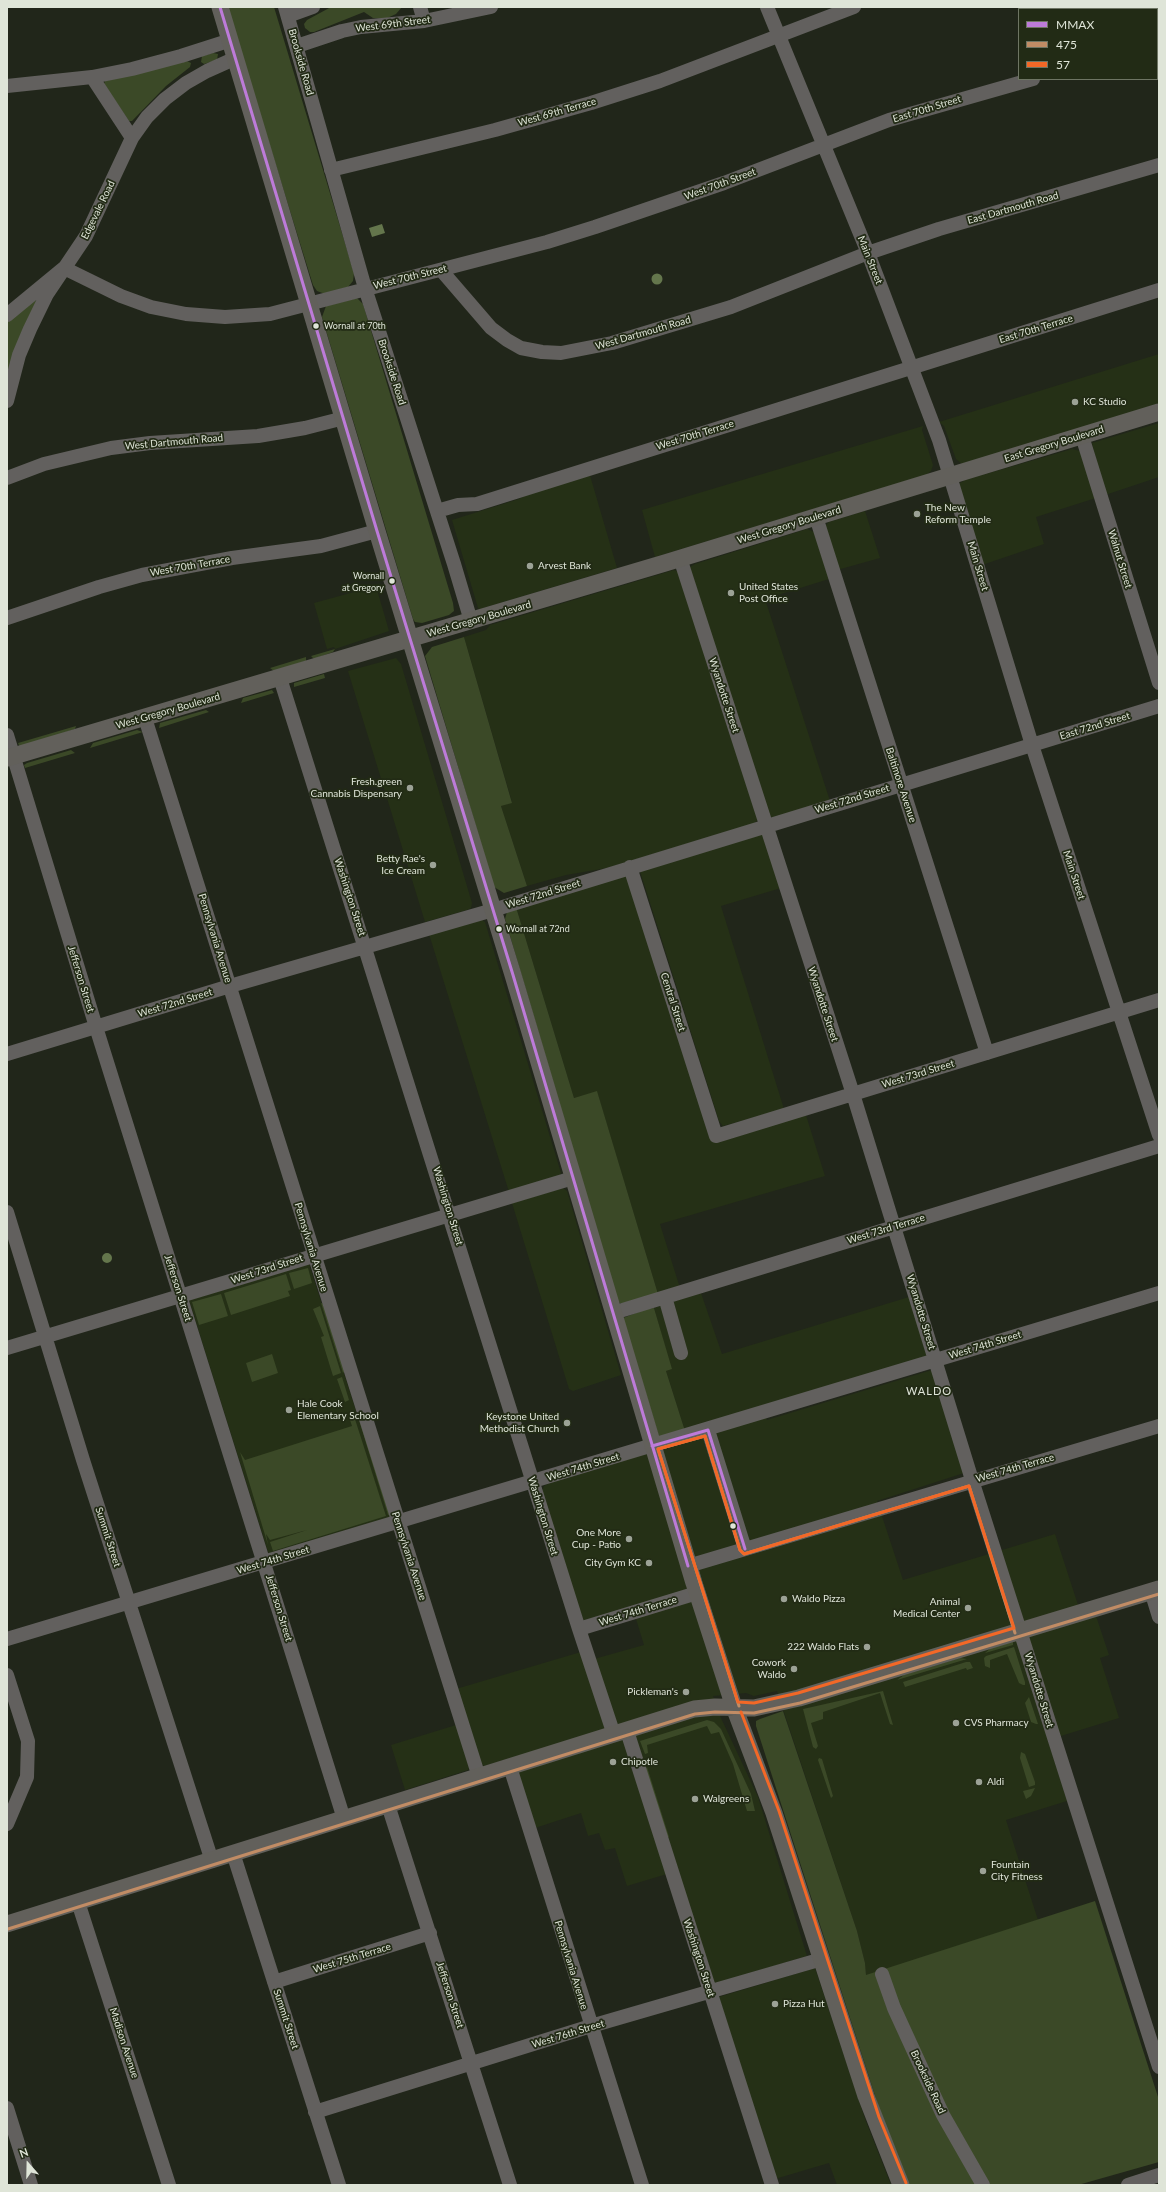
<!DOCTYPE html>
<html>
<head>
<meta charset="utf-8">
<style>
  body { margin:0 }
  #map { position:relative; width:1166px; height:2192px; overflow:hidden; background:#21261a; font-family:Lato,sans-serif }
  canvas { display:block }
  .frame { position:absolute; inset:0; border:8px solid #dfe5d8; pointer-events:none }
  .legend { position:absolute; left:1018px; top:8px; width:140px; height:72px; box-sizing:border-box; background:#222b15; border:1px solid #6e7563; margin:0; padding:5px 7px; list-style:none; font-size:12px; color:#dfe5d8 }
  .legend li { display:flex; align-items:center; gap:8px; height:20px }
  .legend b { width:20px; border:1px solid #6e7563 }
  .north { position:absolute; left:8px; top:2144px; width:40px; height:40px; -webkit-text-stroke:3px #222b15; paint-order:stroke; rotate:340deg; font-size:11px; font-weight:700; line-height:16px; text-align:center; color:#dfe5d8 }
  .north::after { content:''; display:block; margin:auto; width:14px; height:18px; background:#dfe5d8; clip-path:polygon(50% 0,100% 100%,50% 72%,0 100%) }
</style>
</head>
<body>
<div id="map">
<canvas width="1166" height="2192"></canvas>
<div class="frame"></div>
<ul class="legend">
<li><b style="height:5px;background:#bd7bd9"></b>MMAX</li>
<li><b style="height:5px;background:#c18c65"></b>475</li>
<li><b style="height:5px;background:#f36827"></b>57</li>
</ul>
<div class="north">N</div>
</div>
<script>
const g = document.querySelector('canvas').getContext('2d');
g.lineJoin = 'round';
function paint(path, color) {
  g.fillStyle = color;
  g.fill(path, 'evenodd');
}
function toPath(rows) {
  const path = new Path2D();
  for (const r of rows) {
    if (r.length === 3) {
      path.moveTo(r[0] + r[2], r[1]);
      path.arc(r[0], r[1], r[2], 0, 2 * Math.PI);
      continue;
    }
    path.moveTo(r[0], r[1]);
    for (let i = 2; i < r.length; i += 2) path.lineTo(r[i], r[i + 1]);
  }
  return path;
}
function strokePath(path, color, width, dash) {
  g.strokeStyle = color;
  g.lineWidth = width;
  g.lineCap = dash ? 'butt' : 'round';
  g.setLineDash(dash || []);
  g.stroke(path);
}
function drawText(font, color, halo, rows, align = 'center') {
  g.font = font + ' Lato,sans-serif';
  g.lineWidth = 3.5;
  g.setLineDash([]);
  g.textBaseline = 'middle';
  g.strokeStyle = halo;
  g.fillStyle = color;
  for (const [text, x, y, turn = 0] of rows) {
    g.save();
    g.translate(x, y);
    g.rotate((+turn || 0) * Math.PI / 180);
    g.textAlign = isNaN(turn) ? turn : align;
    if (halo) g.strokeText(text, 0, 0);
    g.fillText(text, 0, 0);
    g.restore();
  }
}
const built = toPath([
  [1159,354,1159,405,962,464,956,459,944,426,939,422],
  [1159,423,1159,477,1105,495,1092,443],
  [923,426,922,430,933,465,931,471,926,475,655,557,642,510],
  [1072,449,1080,451,1096,498,1036,517,1044,544,982,565,959,486,960,483,965,480],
  [589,472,617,568,480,609,478,608,452,520,519,499,538,488],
  [865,511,880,558,837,570,825,526,829,522],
  [807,529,814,532,829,579,765,599,830,801,773,818,768,815,690,567,695,564],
  [674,570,679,572,758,820,753,824,607,868,566,875,527,886,501,806,512,802,464,637,486,630,490,625],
  [376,586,389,631,335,649,334,647,327,649,314,603],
  [396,658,401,664,472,903,471,908,467,910,425,922,348,671],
  [763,834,781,888,721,906,784,1109,723,1126,719,1121,640,871],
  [627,873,713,1140,805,1112,825,1176,660,1224,680,1288,658,1294,597,1092,574,1098,516,907],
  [482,920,485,922,561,1173,559,1177,509,1192,429,934],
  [563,1188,567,1191,621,1375,573,1391,569,1389,512,1203],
  [309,1264,390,1517,269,1555,189,1300],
  [701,1293,722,1354,909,1297,927,1356,763,1408,767,1420,932,1370,964,1473,877,1501,903,1580,1055,1534,1078,1605,1096,1616,1109,1655,1100,1658,1119,1718,1048,1740,1067,1801,1006,1820,1038,1920,866,1976,865,1963,857,1931,777,1691,754,1696,746,1693,713,1696,721,1718,758,1797,807,1956,715,1984,677,1871,627,1886,615,1848,605,1850,599,1833,588,1836,581,1813,535,1828,512,1758,484,1766,481,1764,456,1689,591,1649,594,1659,644,1645,636,1619,585,1621,582,1619,542,1491,544,1486,550,1483,685,1431,666,1371,671,1369,654,1308],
  [456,1725,470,1766,468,1770,405,1790,391,1745],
  [815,1968,865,2119,891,2185,837,2185,829,2163,775,2179,719,1997]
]);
const green = toPath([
  [227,7,274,7,354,273,353,281,348,287,325,294,317,291,313,285],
  [331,7,402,7,396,14,385,19,373,18,364,12,314,32,310,32,305,28,304,24,307,20],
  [213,53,218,54,217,60,204,64,201,62,202,56],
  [187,61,191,63,190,67,166,86,132,121,129,121,104,84,105,81],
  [357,298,363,304,453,603,454,611,449,615,422,623,415,622,413,619,322,317,326,306],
  [35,300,37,301,7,386,7,321],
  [464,637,512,803,501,806,527,886,504,893,494,887,425,656,432,647],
  [335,649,333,652,314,659,311,656],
  [306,657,306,661,274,671,270,668],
  [324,674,325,678,294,687,294,683],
  [272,690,274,693,241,703,243,698],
  [206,710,209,712,159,728,160,723],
  [76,726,75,729,20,748,18,743],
  [137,730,143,732,90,748,93,743],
  [71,750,75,753,25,768,24,765,27,763],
  [516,907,574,1098,597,1091,658,1294,622,1304,618,1302,505,919,507,912],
  [308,1268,312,1283,294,1289,289,1273],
  [286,1274,291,1290,288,1291,290,1296,231,1315,224,1293],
  [221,1294,228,1316,199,1325,192,1302],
  [321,1303,324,1304,345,1371,343,1373],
  [320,1306,341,1373,333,1376,321,1337,324,1336,313,1309],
  [654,1308,672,1369,666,1371,685,1431,659,1437,623,1318,646,1309],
  [272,1354,278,1373,252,1382,246,1363],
  [342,1377,349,1400,345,1402,337,1379],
  [354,1416,386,1516,273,1551,270,1542,307,1530,270,1540,266,1534,268,1545,240,1452,245,1460,352,1426,349,1417],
  [358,1417,360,1420,390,1515,388,1515],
  [1013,1642,1013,1645,985,1653,991,1648],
  [1014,1647,1025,1682,1025,1685,1023,1685,1019,1683,1007,1654,990,1660,990,1668,985,1666,984,1658,986,1656],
  [960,1658,967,1659,897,1680,904,1675],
  [966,1662,970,1662,973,1668,967,1670,966,1668,905,1687,903,1682],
  [883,1691,893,1725,890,1724,880,1693,823,1712,823,1719,811,1723,818,1746,816,1749,813,1747,803,1709],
  [1029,1697,1038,1724,1036,1724,1031,1722,1025,1703],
  [783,1711,857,1931,865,1963,866,1975,1095,1901,1159,2100,1159,2162,1078,2185,909,2185,879,2108,756,1726,756,1721,760,1719],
  [707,1720,714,1722,721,1729,751,1794,755,1811,747,1811,733,1764,719,1732,711,1734,707,1726,647,1745,648,1753,645,1754,640,1741],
  [1021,1752,1025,1754,1035,1782,1035,1785,1029,1787,1020,1758],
  [819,1758,822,1759,833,1796,831,1798,818,1760],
  [647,1767,669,1837,665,1836,644,1770],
  [1035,1788,1031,1796,1026,1799,1023,1791]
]);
const water = toPath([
  [382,224,385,233,372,237,369,228],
  [657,279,5.5],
  [107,1258,5]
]);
const minor = toPath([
  [285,7,365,288,454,564,471,621],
  [420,7,424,21],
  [767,7,868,253,939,440,1032,745,1159,1135],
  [288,16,313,7],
  [297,46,342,31,361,27,424,21,491,7],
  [1157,46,1159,45],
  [92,77,132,138],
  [7,86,92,77,132,69,181,56,231,40],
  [331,170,495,130,591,103,660,81,854,7],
  [441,270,491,328,507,340,521,348,542,352,561,353,612,343,731,307,868,253,939,229,1159,165],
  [7,315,64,268,121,296,151,307,186,314,225,317,270,314,547,242,595,227,724,183,889,120,1033,79],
  [7,401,19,355,30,329,47,294,86,236,132,138,147,117,165,99,186,83,207,71,236,58],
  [1082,436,1159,683],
  [7,478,44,464,111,448,150,443,258,436,305,428,344,418],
  [437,511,458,505,477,504,1159,290],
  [816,517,987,1053],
  [680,558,853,1094,972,1480,1159,2067],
  [7,618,99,587,142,575,232,558,321,546,377,531],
  [280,678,579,1629,614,1735],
  [145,718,479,1777],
  [7,735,96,1027,344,1819],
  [630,867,716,1136,1159,1000],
  [7,1054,230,986,493,910,1159,706],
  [7,1212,83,1460,212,1861],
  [665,1297,681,1353],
  [613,1313,1159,1146],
  [7,1348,573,1178],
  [708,1430,745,1549],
  [688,1566,1159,1426],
  [1151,1591,1159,1617],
  [579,1629,697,1593],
  [7,1639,1159,1293],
  [7,1675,28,1741,27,1777,7,1824],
  [627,1731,772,2185],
  [510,1767,642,2185],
  [388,1805,510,2185],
  [233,1853,339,2185],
  [78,1902,169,2185],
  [882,1974,894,2008,943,2115,983,2185],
  [274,1982,430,1933],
  [7,2108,31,2185],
  [315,2112,591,2026,822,1959],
  [1128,2185,1159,2175]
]);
const major = toPath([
  [220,7,377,531,513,975,694,1583,734,1707,774,1813,866,2096,901,2185],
  [7,758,665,563,1159,412],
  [7,1924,694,1709,715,1707,754,1708,799,1698,1159,1589]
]);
const bus1 = toPath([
  [220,7,377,531,513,975,688,1566],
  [652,1446,708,1430,745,1549]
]);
const bus2 = toPath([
  [739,1706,658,1449,705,1436,740,1550,744,1554,969,1486,1015,1633],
  [8,1929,695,1714,715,1712,754,1713,800,1703,1159,1594]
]);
const bus3 = toPath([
  [705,1436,740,1550,744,1554,969,1486,1014,1628,798,1693,754,1703,738,1702,658,1449,705,1436],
  [741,1712,779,1811,879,2117,906,2183]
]);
const markers = [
  [316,326,3.5,"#dfe5d8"],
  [1075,402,4,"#9ca296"],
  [917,514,4,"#9ca296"],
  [530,566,4,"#9ca296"],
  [392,581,3.5,"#dfe5d8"],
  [731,593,4,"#9ca296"],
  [410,788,4,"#9ca296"],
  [433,865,4,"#9ca296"],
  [499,929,3.5,"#dfe5d8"],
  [289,1410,4,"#9ca296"],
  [567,1423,4,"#9ca296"],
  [733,1526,3.5,"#dfe5d8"],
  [629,1539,4,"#9ca296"],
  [649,1563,4,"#9ca296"],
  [784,1599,4,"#9ca296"],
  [968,1608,4,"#9ca296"],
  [867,1647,4,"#9ca296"],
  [794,1669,4,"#9ca296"],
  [686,1692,4,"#9ca296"],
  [956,1723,4,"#9ca296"],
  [613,1762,4,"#9ca296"],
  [979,1782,4,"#9ca296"],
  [695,1799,4,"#9ca296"],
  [983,1871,4,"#9ca296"],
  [775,2004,4,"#9ca296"]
];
const busNames = [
  ["Wornall at 70th",324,326],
  ["Wornall",384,576,"right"],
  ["at Gregory",384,588,"right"],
  ["Wornall at 72nd",506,929]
];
const streetNames = [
  ["West 69th Street",393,24,-7],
  ["Brookside Road",301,62,74],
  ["East 70th Street",927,109,-17],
  ["West 69th Terrace",557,112,-16],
  ["West 70th Street",720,184,-20],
  ["East Dartmouth Road",1013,208,-16],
  ["Edgevale Road",98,210,-64],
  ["Main Street",870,260,68],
  ["West 70th Street",410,277,-14],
  ["East 70th Terrace",1036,329,-17],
  ["West Dartmouth Road",643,333,-16],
  ["Brookside Road",392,372,72],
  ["West 70th Terrace",695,435,-17],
  ["West Dartmouth Road",174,442,-5],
  ["East Gregory Boulevard",1054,444,-17],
  ["West Gregory Boulevard",789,525,-17],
  ["Walnut Street",1120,559,73],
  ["West 70th Terrace",190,566,-10],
  ["Main Street",978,566,73],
  ["West Gregory Boulevard",479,619,-16],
  ["Wyandotte Street",724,695,72],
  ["West Gregory Boulevard",168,711,-16],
  ["East 72nd Street",1095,726,-17],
  ["Baltimore Avenue",901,785,72],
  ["West 72nd Street",852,799,-17],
  ["Main Street",1074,875,72],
  ["West 72nd Street",543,894,-17],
  ["Washington Street",350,897,72],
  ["Pennsylvania Avenue",215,938,73],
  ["Jefferson Street",81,979,73],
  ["Central Street",673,1002,72],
  ["West 72nd Street",175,1003,-17],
  ["Wyandotte Street",823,1004,72],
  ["West 73rd Street",918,1074,-17],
  ["Washington Street",448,1206,73],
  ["West 73rd Terrace",886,1229,-17],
  ["Pennsylvania Avenue",311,1247,73],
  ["West 73rd Street",267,1269,-18],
  ["Jefferson Street",178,1288,72],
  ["Wyandotte Street",921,1312,73],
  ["West 74th Street",985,1345,-17],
  ["West 74th Street",583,1467,-17],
  ["West 74th Terrace",1015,1468,-16],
  ["Washington Street",543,1516,73],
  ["Summit Street",108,1537,72],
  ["Pennsylvania Avenue",409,1556,72],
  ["West 74th Street",273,1560,-17],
  ["Jefferson Street",279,1608,73],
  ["West 74th Terrace",638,1611,-17],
  ["Wyandotte Street",1039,1690,73],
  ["West 75th Terrace",352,1958,-17],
  ["Washington Street",699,1958,72],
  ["Pennsylvania Avenue",571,1965,73],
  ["Jefferson Street",450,1995,72],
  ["Summit Street",286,2019,72],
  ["West 76th Street",568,2034,-17],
  ["Madison Avenue",124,2043,72],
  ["Brookside Road",928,2082,65]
];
const poiNames = [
  ["KC Studio",1083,402],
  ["The New",925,508],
  ["Reform Temple",925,520],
  ["Arvest Bank",538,566],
  ["United States",739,587],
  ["Post Office",739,599],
  ["Fresh.green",402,782,"right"],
  ["Cannabis Dispensary",402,794,"right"],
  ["Betty Rae's",425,859,"right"],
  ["Ice Cream",425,871,"right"],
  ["Hale Cook",297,1404],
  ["Elementary School",297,1416],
  ["Keystone United",559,1417,"right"],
  ["Methodist Church",559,1429,"right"],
  ["One More",621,1533,"right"],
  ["Cup - Patio",621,1545,"right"],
  ["City Gym KC",641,1563,"right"],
  ["Waldo Pizza",792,1599],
  ["Animal",960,1602,"right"],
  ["Medical Center",960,1614,"right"],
  ["222 Waldo Flats",859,1647,"right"],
  ["Cowork",786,1663,"right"],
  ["Waldo",786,1675,"right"],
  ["Pickleman's",678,1692,"right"],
  ["CVS Pharmacy",964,1723],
  ["Chipotle",621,1762],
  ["Aldi",987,1782],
  ["Walgreens",703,1799],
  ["Fountain",991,1865],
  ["City Fitness",991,1877],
  ["Pizza Hut",783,2004]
];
const neighbourhoodNames = [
  ["WALDO",929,1391]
];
paint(built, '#253016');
paint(green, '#3b4927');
paint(water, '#64764c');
strokePath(minor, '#62605e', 14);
strokePath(major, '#62605b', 17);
strokePath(bus1, '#bd7bd9', 3);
strokePath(bus2, '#c18c65', 3);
strokePath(bus3, '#f36827', 3);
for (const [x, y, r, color] of markers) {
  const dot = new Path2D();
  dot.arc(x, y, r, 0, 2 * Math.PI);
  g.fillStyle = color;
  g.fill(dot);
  strokePath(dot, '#222b15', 1.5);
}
drawText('9px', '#dfe5d8', '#222b15', busNames, 'left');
drawText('10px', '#dfe5d8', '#222b15', streetNames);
drawText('10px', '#dfe5d8', '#222b15', poiNames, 'left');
g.letterSpacing = '1px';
drawText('11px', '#dfe5d8', '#222b15', neighbourhoodNames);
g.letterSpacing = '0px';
</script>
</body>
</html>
